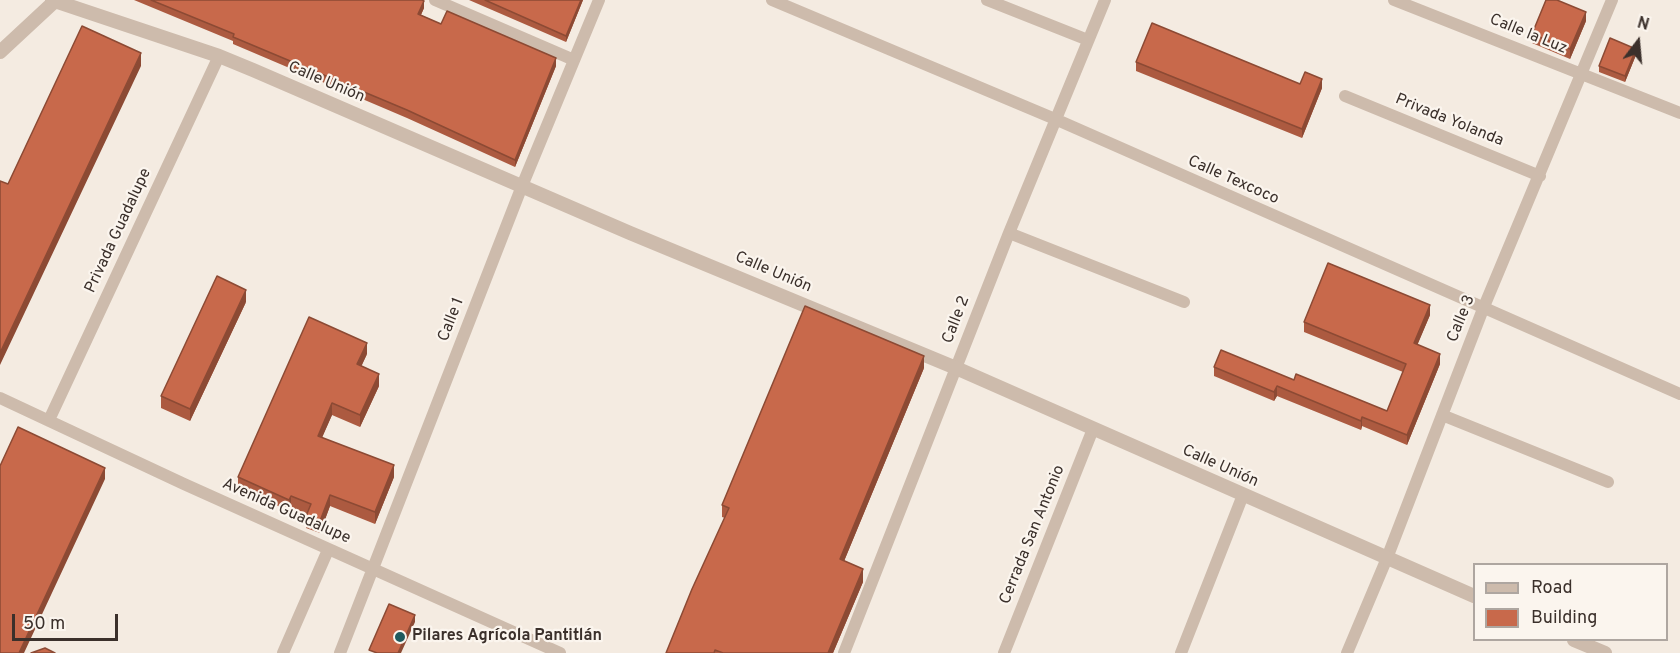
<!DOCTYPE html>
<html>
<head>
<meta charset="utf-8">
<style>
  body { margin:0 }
  #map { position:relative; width:1680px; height:653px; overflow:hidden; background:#f4ebe1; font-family:Overpass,sans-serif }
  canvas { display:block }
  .legend { position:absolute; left:1473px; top:563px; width:195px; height:78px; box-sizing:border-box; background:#fbf5ee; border:2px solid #aea6a0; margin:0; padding:8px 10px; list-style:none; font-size:18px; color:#3b302b }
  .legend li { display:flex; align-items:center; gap:12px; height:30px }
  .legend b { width:30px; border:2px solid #aea6a0 }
  .north { position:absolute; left:1608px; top:12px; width:60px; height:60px; -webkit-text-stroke:4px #fbf5ee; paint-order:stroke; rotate:16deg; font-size:16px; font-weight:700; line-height:24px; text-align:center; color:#3b302b }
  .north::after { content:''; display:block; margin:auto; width:21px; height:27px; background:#3b302b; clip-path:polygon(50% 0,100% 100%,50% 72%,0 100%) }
  .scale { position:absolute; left:12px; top:614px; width:106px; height:27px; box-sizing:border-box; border:3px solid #3b302b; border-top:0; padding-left:8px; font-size:18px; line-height:21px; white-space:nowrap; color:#3b302b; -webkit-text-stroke:4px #fbf5ee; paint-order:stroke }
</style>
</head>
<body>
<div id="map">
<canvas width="1680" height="653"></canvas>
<ul class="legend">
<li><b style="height:8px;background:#cdbbac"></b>Road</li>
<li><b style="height:16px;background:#c8694b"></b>Building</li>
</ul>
<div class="north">N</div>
<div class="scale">50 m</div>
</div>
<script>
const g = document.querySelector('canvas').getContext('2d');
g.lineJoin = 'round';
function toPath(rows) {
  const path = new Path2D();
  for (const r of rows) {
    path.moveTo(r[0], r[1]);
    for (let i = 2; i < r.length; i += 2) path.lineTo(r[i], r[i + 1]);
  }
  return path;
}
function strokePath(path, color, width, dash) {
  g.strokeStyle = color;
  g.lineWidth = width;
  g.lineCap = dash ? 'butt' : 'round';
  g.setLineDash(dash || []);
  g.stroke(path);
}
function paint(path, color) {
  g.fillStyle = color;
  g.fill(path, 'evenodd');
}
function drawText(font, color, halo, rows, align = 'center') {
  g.font = font + ' Overpass,sans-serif';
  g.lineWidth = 4.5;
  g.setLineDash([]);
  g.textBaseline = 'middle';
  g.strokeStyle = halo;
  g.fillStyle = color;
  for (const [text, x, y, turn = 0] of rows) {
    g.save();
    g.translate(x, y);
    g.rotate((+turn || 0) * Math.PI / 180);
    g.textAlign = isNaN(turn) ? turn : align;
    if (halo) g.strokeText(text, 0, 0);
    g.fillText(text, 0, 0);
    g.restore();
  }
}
const minor = toPath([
  [435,0,574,60],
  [772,0,1055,119,1680,394],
  [987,0,1088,40],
  [1394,0,1680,113],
  [1345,96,1540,176],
  [1009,233,1184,302],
  [0,398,184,484,560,653],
  [1442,415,1608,482],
  [49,420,219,56],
  [283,653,328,550],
  [340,653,522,186,599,0],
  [844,653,1009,233,1105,0],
  [1004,653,1093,429],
  [1181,653,1243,495],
  [1347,653,1387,558,1483,309,1612,0]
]);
const tertiary = toPath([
  [52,0,219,56,253,70,630,233,956,368,1474,596],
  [0,52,56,0],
  [1574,640,1605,653]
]);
const wall = toPath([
  [134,0,422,0,424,8,421,15,441,24,556,66,515,167,407,118,233,44,233,41],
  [469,0,583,0,566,42],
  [1586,21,1570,59,1532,43,1532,34],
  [1636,55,1625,82,1599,72,1599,66],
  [1136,62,1300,84,1322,88,1302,138,1136,71],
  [246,302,190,421,161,408,161,396],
  [1430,315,1417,345,1440,364,1407,445,1362,426,1361,430,1277,396,1274,401,1214,376,1214,367,1294,380,1387,411,1403,372,1304,332,1304,322],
  [367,354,361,366,379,386,360,427,332,415,322,437,394,477,375,524,330,506,320,533,306,528,307,514,291,508,289,511,238,488,238,477],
  [924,368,844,561,863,582,833,653,666,653,725,518,722,517,722,505]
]);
const shadedWall = toPath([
  [581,0,583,0,566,42,566,36],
  [424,1,424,8,418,21,418,14],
  [1586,12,1586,21,1570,59,1570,49],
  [1636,49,1636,55,1625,82,1625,76],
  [141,53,141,66,0,365,0,353],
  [556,58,556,66,515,167,515,160],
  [1322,79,1322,88,1302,138,1302,129],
  [246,290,246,302,190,421,190,409],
  [1430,305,1430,315,1414,353,1414,343],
  [367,343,367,354,357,376,357,364],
  [1440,354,1440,364,1407,445,1407,435],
  [924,356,924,368,840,571,840,559],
  [379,374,379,386,360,427,360,415],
  [1277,386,1277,396,1274,401,1274,392],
  [332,403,332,415,318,447,318,436],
  [1362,417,1362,426,1361,430,1361,421],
  [394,465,394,477,375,524,375,512],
  [105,468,105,479,24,653,19,653],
  [330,495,330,506,320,533,320,521],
  [291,496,291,508,289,511,289,500],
  [863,569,863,582,833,653,828,653],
  [415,615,415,622,401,653,398,653]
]);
const building = toPath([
  [151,0,422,0,424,1,418,14,441,24,447,11,556,58,515,160,407,110,233,37,234,34,151,0],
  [485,0,581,0,566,36,485,0],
  [1546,0,1557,0,1586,12,1570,49,1532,34,1546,0],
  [1152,23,1300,84,1305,72,1322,79,1302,129,1136,62,1152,23],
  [82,26,141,53,0,353,0,181,8,184,82,26],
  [1610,38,1636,49,1625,76,1599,66,1610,38],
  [1328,263,1430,305,1414,343,1440,354,1407,435,1362,417,1361,421,1277,386,1274,392,1214,367,1221,350,1294,380,1296,374,1387,411,1406,364,1304,322,1328,263],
  [217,276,246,290,190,409,161,396,217,276],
  [805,306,924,356,840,559,863,569,828,653,723,653,715,650,714,653,666,653,692,589,729,508,722,505,805,306],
  [309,317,367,343,357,364,379,374,360,415,332,403,318,436,394,465,375,512,330,495,320,521,306,516,311,504,291,496,289,500,238,477,309,317],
  [18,427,105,468,19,653,0,653,0,466,18,427],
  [389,604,415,615,398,653,377,653,369,650,389,604],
  [45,648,55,653,31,653,45,648]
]);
const markers = [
  [400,637,6,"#1f5a5e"]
];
const streetNames = [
  ["Calle la Luz",1528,35,22],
  ["Calle Unión",326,83,23],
  ["Privada Yolanda",1449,121,22],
  ["Calle Texcoco",1233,181,24],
  ["Privada Guadalupe",119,231,-65],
  ["Calle Unión",773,273,23],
  ["Calle 3",1462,319,-68],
  ["Calle 1",452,320,-69],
  ["Calle 2",957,320,-69],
  ["Calle Unión",1220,467,24],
  ["Avenida Guadalupe",286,512,24],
  ["Cerrada San Antonio",1033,535,-68]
];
const poiNames = [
  ["Pilares Agrícola Pantitlán",412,637]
];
strokePath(minor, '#cdbbac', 12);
strokePath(tertiary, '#cdbbac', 14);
paint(wall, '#ac5a40');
paint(shadedWall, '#8c4a34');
paint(building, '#c8694b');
strokePath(building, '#8c4a34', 1.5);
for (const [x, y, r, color] of markers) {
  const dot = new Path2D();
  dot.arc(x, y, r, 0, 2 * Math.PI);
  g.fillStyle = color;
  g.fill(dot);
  strokePath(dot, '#fbf5ee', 2);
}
drawText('16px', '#3b302b', '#fbf5ee', streetNames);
drawText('bold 16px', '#3b302b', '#fbf5ee', poiNames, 'left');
</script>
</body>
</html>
